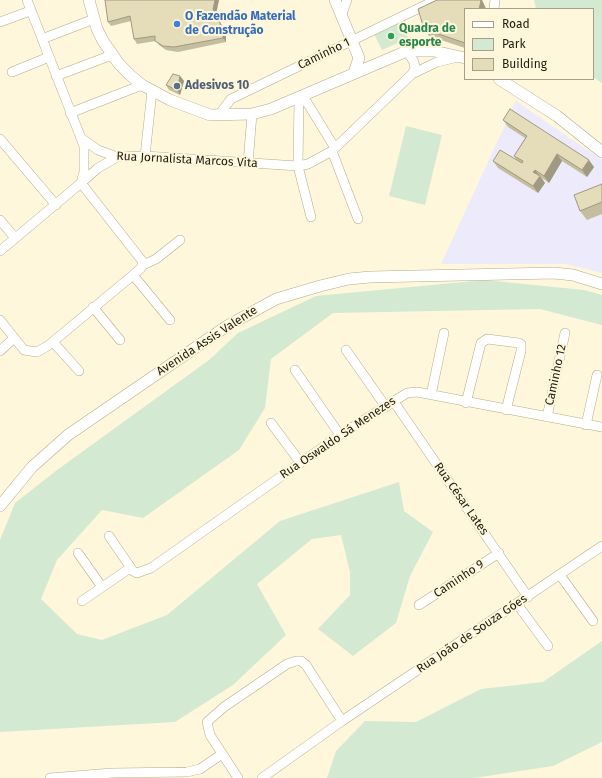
<!DOCTYPE html>
<html>
<head>
<meta charset="utf-8">
<style>
  body { margin:0 }
  #map { position:relative; width:602px; height:778px; overflow:hidden; background:#fef7db; font-family:"Fira Sans",sans-serif }
  canvas { display:block }
  .legend { position:absolute; left:464px; top:8px; width:130px; height:72px; box-sizing:border-box; background:#fef7db; border:1px solid #a5a08a; margin:0; padding:5px 7px; list-style:none; font-size:12px; color:#201d10 }
  .legend li { display:flex; align-items:center; gap:8px; height:20px }
  .legend b { width:20px; border:1px solid #a5a08a }
</style>
</head>
<body>
<div id="map">
<canvas width="602" height="778"></canvas>
<ul class="legend">
<li><b style="height:5px;background:#fff"></b>Road</li>
<li><b style="height:11px;background:#d4e9d2"></b>Park</li>
<li><b style="height:11px;background:#e5dcba"></b>Building</li>
</ul>
</div>
<script>
const g = document.querySelector('canvas').getContext('2d');
g.lineJoin = 'round';
function paint(path, color) {
  g.fillStyle = color;
  g.fill(path, 'evenodd');
}
function toPath(rows) {
  const path = new Path2D();
  for (const r of rows) {
    path.moveTo(r[0], r[1]);
    for (let i = 2; i < r.length; i += 2) path.lineTo(r[i], r[i + 1]);
  }
  return path;
}
function strokePath(path, color, width, dash) {
  g.strokeStyle = color;
  g.lineWidth = width;
  g.lineCap = dash ? 'butt' : 'round';
  g.setLineDash(dash || []);
  g.stroke(path);
}
function drawText(font, color, halo, rows, align = 'center') {
  g.font = font + ' "Fira Sans",sans-serif';
  g.lineWidth = 4;
  g.setLineDash([]);
  g.textBaseline = 'middle';
  g.strokeStyle = halo;
  g.fillStyle = color;
  for (const [text, x, y, turn = 0] of rows) {
    g.save();
    g.translate(x, y);
    g.rotate((+turn || 0) * Math.PI / 180);
    g.textAlign = isNaN(turn) ? turn : align;
    if (halo) g.strokeText(text, 0, 0);
    g.fillText(text, 0, 0);
    g.restore();
  }
}
const education = toPath([
  [516,101,602,160,602,273,566,264,441,264]
]);
const green = toPath([
  [534,0,602,0,602,83,593,77,593,9,536,9],
  [399,22,409,38,382,50,374,34],
  [406,126,442,135,425,205,389,196],
  [485,280,584,290,602,295,602,325,540,309,333,313,271,359,265,408,239,450,143,518,102,510,57,560,41,599,77,634,102,640,167,615,280,521,399,482,404,511,433,532,410,576,396,623,353,656,318,629,350,595,350,572,341,535,312,539,257,584,286,635,233,685,175,722,0,732,0,540,15,503,57,470,209,360,238,333,316,296],
  [602,641,602,742,553,766,474,778,327,778,336,751,365,721,416,722,481,689,543,682]
]);
const minor = toPath([
  [27,0,84,146,84,172,81,183],
  [494,9,495,0],
  [342,14,347,0],
  [0,22,30,11],
  [42,39,94,19],
  [407,51,414,62,415,68,412,74],
  [12,72,49,57],
  [56,76,112,55],
  [303,96,335,148],
  [299,98,298,166,311,217],
  [70,113,142,85],
  [219,115,231,99,436,0],
  [81,138,98,150,117,157,145,156,298,166,308,164,332,151,412,74,437,62,458,57],
  [0,139,56,205],
  [332,151,358,219],
  [145,156,152,91],
  [248,163,252,114],
  [81,183,98,168,117,157],
  [0,220,15,238],
  [0,251,81,183,143,262,141,268,133,275,49,345,37,352,24,350,0,320],
  [143,265,156,259,180,240],
  [133,275,170,320],
  [93,307,120,340],
  [53,342,79,371],
  [346,350,386,407],
  [0,351,14,338],
  [295,370,340,435],
  [431,395,444,333],
  [394,402,528,597],
  [466,403,481,343,487,339,519,343,521,344,521,351,506,410],
  [547,417,565,333],
  [271,423,300,462],
  [586,425,597,375],
  [109,536,133,571,137,573,151,568,340,435,407,393,417,392,602,427],
  [78,553,102,587],
  [560,575,593,621],
  [82,601,130,568],
  [517,604,548,646],
  [419,605,499,553],
  [50,778,112,773,187,772,200,769,222,754],
  [238,778,210,735,207,722,224,707,287,664,296,661,301,661,306,665,342,721],
  [262,778,342,721,602,546]
]);
const major = toPath([
  [89,0,97,29,103,41,119,64,130,75,142,85,170,100,210,115,252,114,271,109,407,51,434,51,465,58],
  [335,0,359,58,354,73],
  [499,79,557,116,602,152],
  [0,506,32,467,68,435,227,326,276,299,320,286,349,279,370,277,554,273,573,275,602,284]
]);
const wall = toPath([
  [105,0,219,0,216,14,226,34,226,42,178,52,166,50,159,45,156,41,137,44,134,39,131,21,111,26,108,22],
  [437,0,482,0,486,9,465,9,465,48,429,36,424,29,418,9],
  [180,76,184,81,180,95,169,90,166,85],
  [503,120,594,167,587,177,562,161,549,183,542,178,545,183,538,193,498,168,493,161,517,161,514,156,525,138,508,127],
  [602,184,602,214,587,220,580,211]
]);
const shadedWall = toPath([
  [215,0,219,0,216,14,226,34,226,42,223,38,213,9],
  [480,0,482,0,486,9,479,9],
  [180,76,184,81,180,95,177,90],
  [557,154,562,161,549,183,544,176],
  [589,160,594,167,587,177,582,170],
  [535,170,545,183,538,193,533,186,533,172]
]);
const building = toPath([
  [105,0,215,0,213,9,223,29,223,38,174,47,163,46,155,41,155,36,134,39,130,16,108,22,105,0],
  [437,0,480,0,481,1,479,9,465,9,465,43,424,29,418,9,437,0],
  [173,74,180,76,177,90,166,85,173,74],
  [510,109,589,160,582,170,557,154,544,176,535,170,533,172,540,176,533,186,493,161,500,150,522,163,523,161,514,156,527,136,503,120,510,109],
  [602,184,602,202,580,211,574,195,602,184]
]);
const markers = [
  [177,24,4,"#3f7fe0"],
  [391,36,4,"#2e9e5b"],
  [177,86,4,"#5c6f8a"]
];
const shopNames = [
  ["O Fazendão Material",185,17],
  ["de Construção",185,31]
];
const leisureNames = [
  ["Quadra de",399,29],
  ["esporte",399,43]
];
const streetNames = [
  ["Caminho 1",324,54,-26],
  ["Rua Jornalista Marcos Vita",187,160,3],
  ["Avenida Assis Valente",207,341,-33],
  ["Caminho 12",556,375,-78],
  ["Rua Oswaldo Sá Menezes",338,438,-34],
  ["Rua César Lates",461,499,55],
  ["Caminho 9",459,579,-34],
  ["Rua João de Souza Góes",472,634,-34]
];
const serviceNames = [
  ["Adesivos 10",185,86]
];
paint(education, '#edeafc');
paint(green, '#d4e9d2');
strokePath(minor, '#b4ac8b', 10);
strokePath(major, '#b4ac8b', 12);
strokePath(minor, '#fff', 9);
strokePath(major, '#fff', 11);
paint(wall, '#c5bda0');
paint(shadedWall, '#a09a82');
paint(building, '#e5dcba');
strokePath(building, '#a09a82', 1);
for (const [x, y, r, color] of markers) {
  const dot = new Path2D();
  dot.arc(x, y, r, 0, 2 * Math.PI);
  g.fillStyle = color;
  g.fill(dot);
  strokePath(dot, '#fef7db', 1.5);
}
drawText('bold 12px', '#366cbe', '#fef7db', shopNames, 'left');
drawText('bold 12px', '#27864d', '#fef7db', leisureNames, 'left');
drawText('12px', '#201d10', '#fef7db', streetNames);
drawText('bold 12px', '#4e5e75', '#fef7db', serviceNames, 'left');
</script>
</body>
</html>
